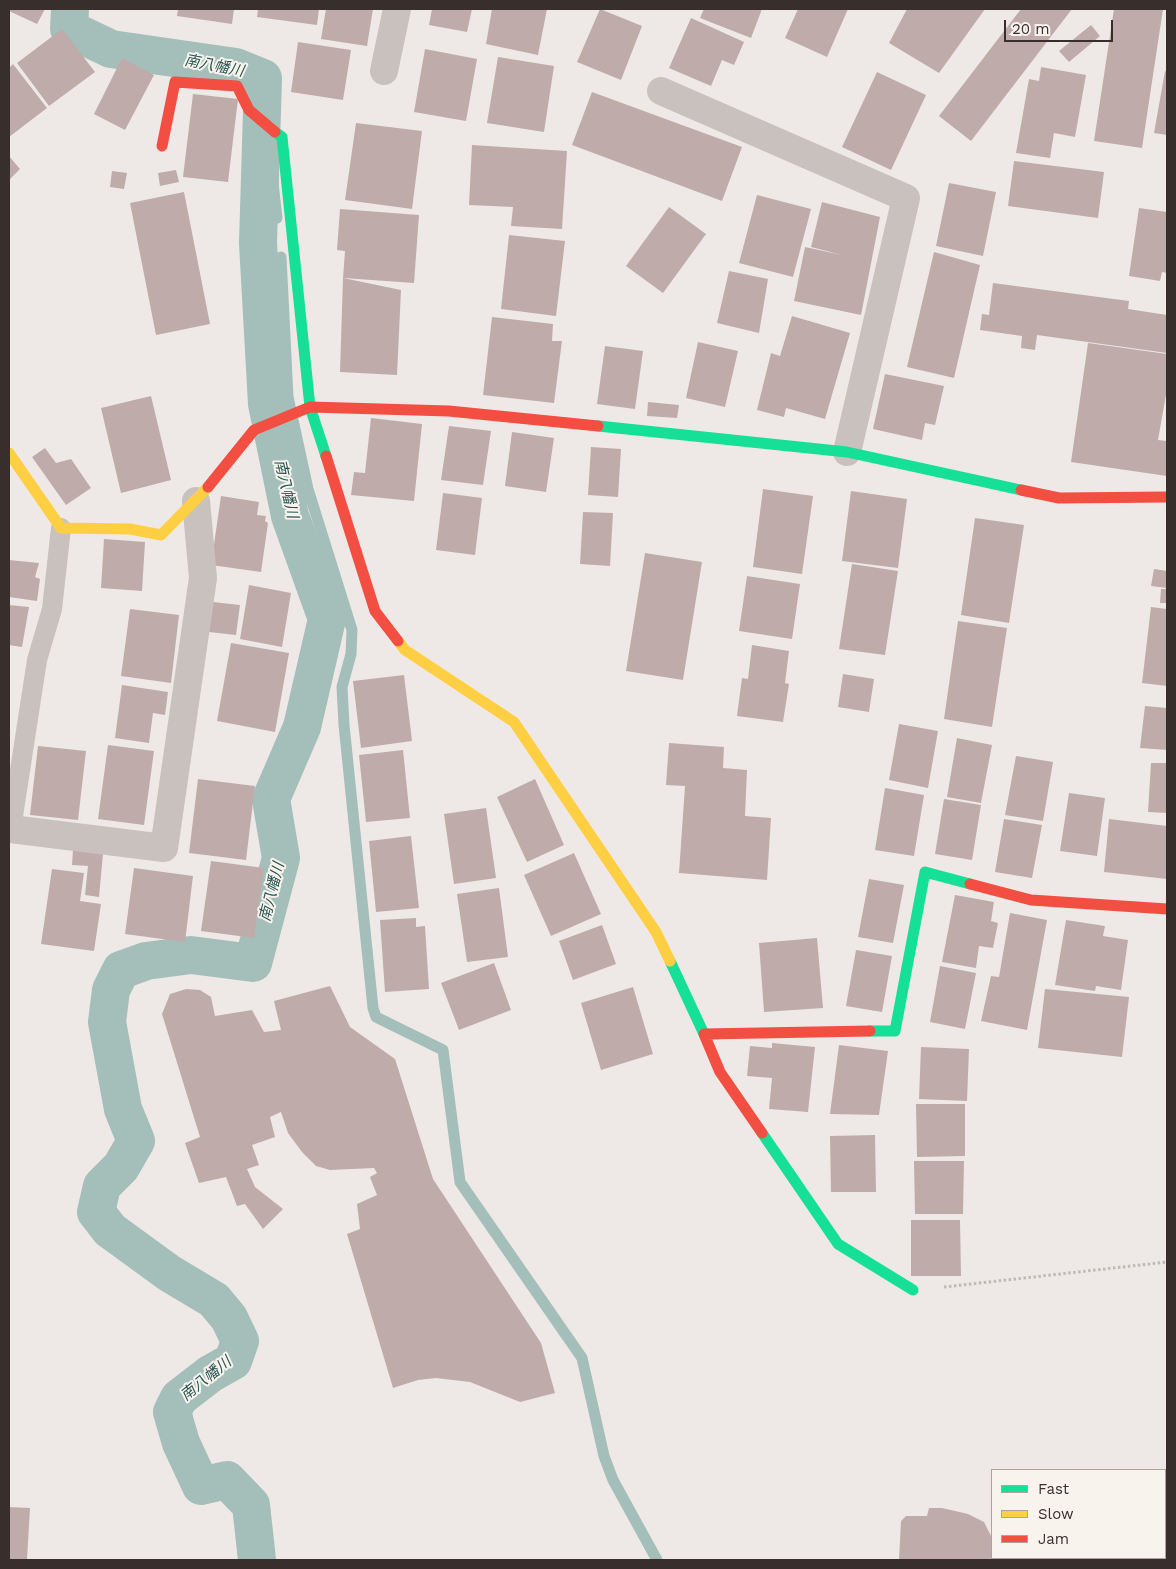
<!DOCTYPE html>
<html>
<head>
<meta charset="utf-8">
<style>
  body { margin:0 }
  #map { position:relative; width:1176px; height:1569px; overflow:hidden; background:#eee9e6; font-family:"Work Sans",sans-serif }
  canvas { display:block }
  .frame { position:absolute; inset:0; border:10px solid #382e2c; pointer-events:none }
  .legend { position:absolute; left:991px; top:1469px; width:175px; height:90px; box-sizing:border-box; background:#f9f3ee; border:1px solid #aca4a0; margin:0; padding:6px 9px; list-style:none; font-size:15px; color:#382e2c }
  .legend li { display:flex; align-items:center; gap:10px; height:25px }
  .legend b { width:25px; border:1px solid #aca4a0 }
  .scale { position:absolute; left:1004px; top:20px; width:109px; height:22px; box-sizing:border-box; border:2px solid #382e2c; border-top:0; padding-left:6px; font-size:15px; line-height:18px; white-space:nowrap; color:#382e2c; -webkit-text-stroke:4px #f9f3ee; paint-order:stroke }
</style>
</head>
<body>
<div id="map">
<canvas width="1176" height="1569"></canvas>
<div class="frame"></div>
<ul class="legend">
<li><b style="height:6px;background:#16e098"></b>Fast</li>
<li><b style="height:6px;background:#ffcf43"></b>Slow</li>
<li><b style="height:6px;background:#f24e42"></b>Jam</li>
</ul>
<div class="scale">20 m</div>
</div>
<script>
const g = document.querySelector('canvas').getContext('2d');
g.lineJoin = 'round';
function toPath(rows) {
  const path = new Path2D();
  for (const r of rows) {
    path.moveTo(r[0], r[1]);
    for (let i = 2; i < r.length; i += 2) path.lineTo(r[i], r[i + 1]);
  }
  return path;
}
function strokePath(path, color, width, dash) {
  g.strokeStyle = color;
  g.lineWidth = width;
  g.lineCap = dash ? 'butt' : 'round';
  g.setLineDash(dash || []);
  g.stroke(path);
}
function paint(path, color) {
  g.fillStyle = color;
  g.fill(path, 'evenodd');
}
function drawText(font, color, halo, rows, align = 'center') {
  g.font = font + ' "Work Sans","Noto Sans JP",sans-serif';
  g.lineWidth = 4;
  g.setLineDash([]);
  g.textBaseline = 'middle';
  g.strokeStyle = halo;
  g.fillStyle = color;
  for (const [text, x, y, turn = 0] of rows) {
    g.save();
    g.translate(x, y);
    g.rotate((+turn || 0) * Math.PI / 180);
    g.textAlign = isNaN(turn) ? turn : align;
    if (halo) g.strokeText(text, 0, 0);
    g.fillText(text, 0, 0);
    g.restore();
  }
}
const stream = toPath([
  [263,96,277,218],
  [281,257,288,397,308,489,352,630,351,654,342,687,344,725,373,1008,376,1017,443,1050,460,1182,582,1358,604,1456,613,1480,657,1560]
]);
const canal = toPath([
  [70,9,69,29,111,49,236,67,263,78,258,243,267,404,290,516,327,619,302,727,271,799,281,858,253,963,191,955,146,961,121,970,111,990,107,1022,123,1109,136,1141,121,1167,102,1186,96,1212,110,1230,169,1273,214,1300,229,1318,240,1341,233,1361,210,1374,179,1398,172,1412,181,1443,201,1486,227,1480,251,1505,257,1560]
]);
const building = toPath([
  [9,9,45,9,37,24,9,11],
  [178,9,234,9,232,24,177,16],
  [258,9,319,9,317,25,257,17],
  [326,9,373,9,367,46,321,39],
  [432,9,472,9,467,32,429,25],
  [492,9,547,9,538,55,486,44],
  [600,9,642,26,621,80,577,62],
  [704,9,762,9,751,38,700,18],
  [798,9,848,9,827,57,785,38],
  [907,9,985,9,939,73,889,43],
  [1021,9,1072,9,971,141,939,116],
  [1114,9,1163,9,1142,148,1094,141],
  [691,18,744,42,734,65,722,60,711,86,669,68],
  [1091,25,1100,36,1069,62,1059,51],
  [62,29,95,72,49,106,17,63],
  [298,42,351,50,343,100,291,92],
  [425,49,477,59,466,121,414,112],
  [498,57,554,66,544,132,487,123],
  [122,58,154,75,125,130,94,114],
  [13,64,47,108,9,137,9,68],
  [1041,67,1086,75,1075,137,1054,133,1050,158,1016,153,1029,79,1039,81],
  [1165,71,1167,72,1167,135,1154,133],
  [877,72,926,95,891,170,842,147],
  [592,92,742,147,722,201,572,145],
  [193,94,238,99,228,182,183,177],
  [356,123,422,131,412,209,345,200],
  [472,145,567,151,562,229,511,226,513,207,469,205],
  [9,156,20,169,9,180],
  [1014,161,1104,172,1098,218,1008,206],
  [176,170,179,182,160,186,158,173],
  [112,171,127,173,124,189,110,187],
  [949,183,996,192,983,256,936,246],
  [184,192,210,324,156,335,130,203],
  [757,195,811,209,793,277,739,263],
  [822,202,880,217,861,315,794,301,805,247,842,255,811,247],
  [669,207,706,234,663,293,626,266],
  [1139,208,1167,212,1167,273,1162,272,1160,281,1129,276],
  [340,209,419,215,414,283,343,278,401,290,397,375,340,372,343,278,345,251,337,250],
  [509,235,565,241,556,316,501,309],
  [934,252,980,265,954,378,907,367],
  [729,271,768,279,759,333,717,323],
  [993,283,1129,301,1128,309,1167,315,1167,353,1037,335,1035,350,1021,348,1022,336,980,330,982,314,989,315],
  [792,316,850,333,825,419,786,408,784,417,757,410,771,353,780,356],
  [492,317,553,324,552,341,562,341,554,403,483,395],
  [698,342,738,351,725,407,686,398],
  [1088,343,1167,354,1167,389,1158,440,1167,441,1167,476,1071,462],
  [605,346,643,351,635,409,597,404],
  [885,374,944,386,935,425,925,423,922,440,873,429],
  [151,396,171,480,121,493,101,408],
  [648,402,679,405,677,418,647,416],
  [371,418,422,424,414,501,351,495,354,472,365,473],
  [449,426,491,431,483,485,441,480],
  [512,432,554,438,546,492,505,486],
  [591,447,621,449,618,497,588,495],
  [45,448,56,463,71,459,91,488,66,505,32,457],
  [763,489,813,496,802,574,753,567],
  [851,491,907,499,898,568,842,561],
  [443,493,482,498,475,555,436,550],
  [221,496,259,502,257,515,266,516,265,521,268,523,261,572,211,565],
  [583,512,613,513,610,566,580,564],
  [975,518,1024,525,1009,623,961,615],
  [104,539,145,542,142,591,101,588],
  [645,553,702,562,683,680,626,671],
  [9,560,39,563,35,577,40,579,37,601,9,597],
  [852,564,898,571,885,655,839,649],
  [1154,569,1167,571,1167,588,1151,586],
  [747,576,800,584,792,639,739,631],
  [249,585,291,593,282,647,240,639],
  [1161,589,1167,589,1167,603,1160,603],
  [213,602,240,605,236,635,209,632],
  [9,605,29,607,22,647,9,645],
  [1151,607,1167,609,1167,686,1142,683],
  [130,609,179,615,171,683,121,676],
  [958,621,1007,628,992,727,944,719],
  [231,643,289,653,275,732,217,721],
  [752,645,789,651,785,683,789,684,783,722,737,716,742,678,748,679],
  [843,674,874,679,869,712,838,707],
  [404,675,412,741,361,748,353,681],
  [122,685,168,692,165,715,153,713,149,743,115,738],
  [1145,706,1167,708,1167,750,1140,748],
  [899,724,938,731,928,788,889,780],
  [957,738,992,745,981,803,947,797],
  [669,743,724,747,723,768,747,770,745,816,771,818,767,880,679,873,685,786,666,785],
  [108,745,154,751,144,825,98,819],
  [38,746,86,751,78,820,30,815],
  [403,750,410,818,366,822,359,755],
  [1016,756,1053,762,1043,821,1005,815],
  [1151,763,1167,763,1167,813,1148,812],
  [198,779,255,786,246,860,189,853],
  [535,779,564,845,527,862,497,797],
  [885,788,924,795,914,856,875,850],
  [1069,793,1105,798,1097,856,1060,851],
  [944,799,981,805,972,860,935,854],
  [486,808,496,878,454,884,444,814],
  [1004,819,1042,825,1032,878,995,872],
  [1109,819,1167,826,1167,879,1104,872],
  [411,836,419,908,376,912,369,841],
  [73,850,103,854,99,897,85,895,88,866,72,865],
  [574,853,601,914,551,936,524,875],
  [211,861,264,868,254,938,201,931],
  [134,868,193,876,185,942,125,934],
  [52,869,84,873,80,901,101,904,94,951,41,944],
  [869,879,904,885,893,943,858,937],
  [499,888,508,957,467,962,457,894],
  [955,895,994,902,991,921,998,923,993,948,979,946,976,968,942,962],
  [1010,913,1047,920,1027,1030,981,1021,991,976,999,977],
  [416,918,416,927,425,926,429,989,385,992,380,920],
  [1066,920,1105,926,1103,936,1128,940,1121,990,1096,986,1095,991,1055,985],
  [602,925,616,964,573,980,559,941],
  [817,938,823,1008,764,1012,759,943],
  [856,950,892,956,882,1012,846,1006],
  [494,963,511,1010,459,1030,441,983],
  [940,966,976,973,965,1029,930,1022],
  [330,986,350,1027,395,1059,433,1179,541,1343,555,1393,520,1402,470,1382,436,1378,418,1380,393,1388,347,1234,360,1229,357,1204,377,1195,370,1177,377,1173,374,1168,330,1170,316,1166,302,1152,288,1133,281,1112,270,1117,275,1137,252,1145,259,1165,247,1169,255,1187,283,1209,263,1229,245,1204,237,1206,226,1177,199,1183,185,1143,200,1137,162,1014,170,994,186,989,200,990,211,997,215,1016,252,1010,264,1032,281,1030,274,1001],
  [633,987,653,1054,601,1070,581,1003],
  [1045,989,1129,997,1122,1057,1038,1048],
  [772,1043,815,1047,808,1112,769,1109,772,1078,747,1076,750,1046,772,1048],
  [839,1045,888,1051,879,1115,830,1114],
  [921,1047,969,1049,967,1101,919,1099],
  [916,1104,965,1104,965,1156,917,1157],
  [875,1135,876,1192,831,1192,830,1136],
  [914,1161,964,1161,963,1214,915,1214],
  [911,1220,960,1220,961,1276,911,1276],
  [9,1507,30,1508,27,1560,9,1560],
  [929,1508,942,1508,968,1514,984,1522,992,1538,992,1558,995,1560,899,1560,901,1521,906,1516,927,1516]
]);
const path = toPath([
  [944,1287,1167,1262]
]);
const lane = toPath([
  [9,830,11,829,37,660,52,609,61,528]
]);
const street = toPath([
  [384,71,397,9],
  [661,91,906,198,847,452],
  [11,829,164,848,203,578,196,501]
]);
const fast = toPath([
  [275,132,282,137,310,407,326,456],
  [598,426,847,452,1021,490],
  [670,961,704,1034],
  [870,1031,895,1031,925,872,970,884],
  [762,1133,838,1244,913,1290]
]);
const slow = toPath([
  [9,453,61,528,130,529,161,535,208,487],
  [398,641,405,650,514,722,656,932,670,961]
]);
const jam = toPath([
  [162,146,175,82,237,86,249,110,275,132],
  [326,456,375,611,398,641],
  [208,487,254,430,310,407,449,411,598,426],
  [1021,490,1059,498,1167,497],
  [970,884,1031,900,1167,909],
  [762,1133,720,1072,704,1034,870,1031]
]);
const waterNames = [
  ["南八幡川",214,66,11],
  ["南八幡川",286,489,77],
  ["南八幡川",272,892,-76],
  ["南八幡川",206,1379,-39]
];
strokePath(stream, '#a4beba', 11);
strokePath(canal, '#a4beba', 38);
paint(building, '#bfacaa');
strokePath(path, '#c0bab7', 3, [2.5, 2.5]);
strokePath(lane, '#c8c1be', 20);
strokePath(street, '#c8c1be', 28);
strokePath(fast, '#16e098', 11);
strokePath(slow, '#ffcf43', 11);
strokePath(jam, '#f24e42', 11);
drawText('italic 15px', '#265652', '#f9f3ee', waterNames);
</script>
</body>
</html>
